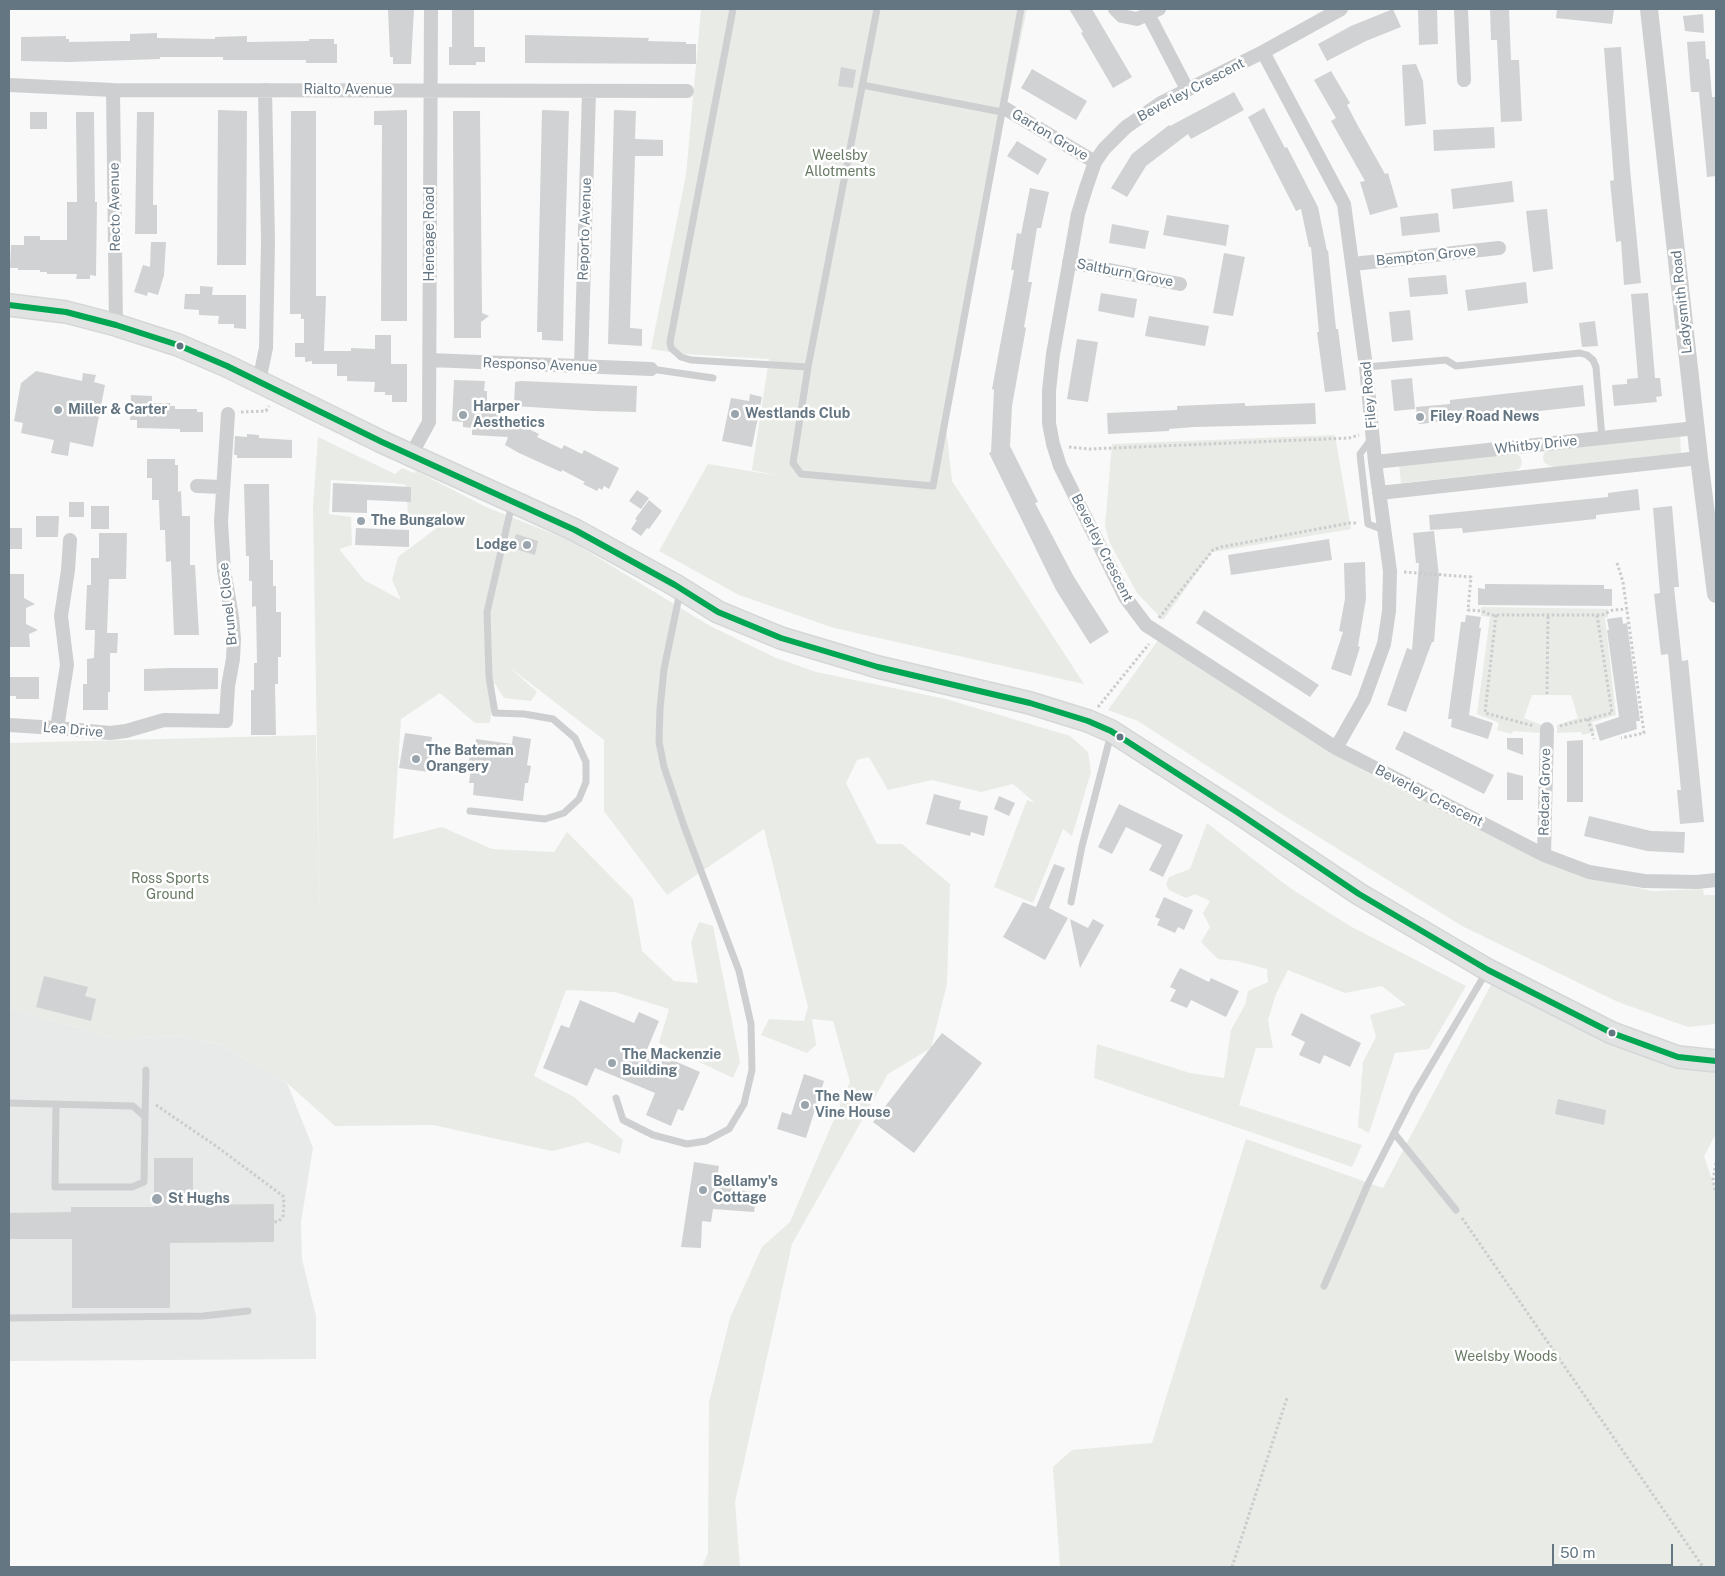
<!DOCTYPE html>
<html>
<head>
<meta charset="utf-8">
<style>
  body { margin:0 }
  #map { position:relative; width:1725px; height:1576px; overflow:hidden; background:#f9f9f9; font-family:"Public Sans",sans-serif }
  canvas { display:block }
  .frame { position:absolute; inset:0; border:10px solid #657683; pointer-events:none }
  .scale { position:absolute; left:1552px; top:1544px; width:121px; height:22px; box-sizing:border-box; border:2px solid #657683; border-top:0; padding-left:6px; font-size:15px; line-height:18px; white-space:nowrap; color:#657683; -webkit-text-stroke:4px #fff; paint-order:stroke }
</style>
</head>
<body>
<div id="map">
<canvas width="1725" height="1576"></canvas>
<div class="frame"></div>
<div class="scale">50 m</div>
</div>
<script>
const g = document.querySelector('canvas').getContext('2d');
g.lineJoin = 'round';
function paint(path, color) {
  g.fillStyle = color;
  g.fill(path, 'evenodd');
}
function toPath(rows) {
  const path = new Path2D();
  for (const r of rows) {
    path.moveTo(r[0], r[1]);
    for (let i = 2; i < r.length; i += 2) path.lineTo(r[i], r[i + 1]);
  }
  return path;
}
function strokePath(path, color, width, dash) {
  g.strokeStyle = color;
  g.lineWidth = width;
  g.lineCap = dash ? 'butt' : 'round';
  g.setLineDash(dash || []);
  g.stroke(path);
}
function drawText(font, color, halo, rows, align = 'center') {
  g.font = font + ' "Public Sans",sans-serif';
  g.lineWidth = 5;
  g.setLineDash([]);
  g.textBaseline = 'middle';
  g.strokeStyle = halo;
  g.fillStyle = color;
  for (const [text, x, y, turn = 0] of rows) {
    g.save();
    g.translate(x, y);
    g.rotate((+turn || 0) * Math.PI / 180);
    g.textAlign = isNaN(turn) ? turn : align;
    if (halo) g.strokeText(text, 0, 0);
    g.fillText(text, 0, 0);
    g.restore();
  }
}
const built = toPath([
  [9,1008,117,1039,179,1036,221,1045,287,1083,313,1148,301,1222,302,1259,316,1316,316,1359,9,1361]
]);
const green = toPath([
  [701,9,1027,9,1006,109,946,428,952,481,1084,684,834,628,739,595,659,551,708,464,779,476,752,470,769,359,682,354,651,349,686,175],
  [1335,435,1351,529,1212,552,1163,620,1137,593,1110,543,1105,527,1112,444],
  [1680,435,1681,453,1555,467,1550,466,1545,463,1543,459,1544,453,1548,450],
  [318,437,395,474,402,468,414,473,416,471,486,507,571,541,710,626,776,658,816,672,946,699,1070,736,1088,752,1091,772,1072,836,1063,829,1033,903,994,887,1027,800,1035,803,1013,784,981,792,932,780,888,790,869,757,857,760,846,783,877,844,902,844,950,884,947,984,931,1048,888,1074,792,1244,735,1502,740,1567,702,1567,708,1553,709,1402,730,1318,762,1247,790,1222,850,1082,833,1021,812,1019,816,1045,807,1053,761,1035,769,1019,804,1021,808,1007,764,829,667,895,604,811,604,740,508,666,500,625,508,666,537,692,531,701,504,698,494,682,490,723,475,723,440,693,401,719,393,839,442,827,492,849,554,852,567,832,633,899,642,951,674,981,698,983,691,942,699,922,713,926,740,1062,733,1078,659,1043,669,1009,615,992,566,990,534,1076,574,1097,623,1140,620,1154,587,1142,552,1151,433,1125,335,1126,287,1083,221,1045,179,1036,117,1039,9,1008,9,743,316,735,320,928,313,507],
  [331,480,394,483,406,485,408,516,438,527,398,557,392,580,401,600,364,580,339,549,352,545,351,517,329,514],
  [1517,454,1521,458,1522,463,1520,468,1515,471,1401,483,1399,464],
  [1481,607,1608,609,1608,617,1605,618,1616,715,1592,722,1595,732,1582,735,1581,732,1557,733,1557,725,1578,718,1571,695,1532,695,1524,718,1542,725,1540,733,1513,731,1512,734,1497,730,1499,723,1477,714,1490,617,1481,616],
  [1159,639,1342,759,1379,779,1511,844,1581,876,1652,891,1703,889,1704,895,1716,895,1716,1024,1688,1027,1618,1002,1462,926,1280,813,1138,721,1108,710],
  [1207,823,1290,888,1350,926,1466,986,1429,1049,1395,1053,1369,1133,1358,1127,1363,1062,1376,1037,1370,1015,1406,1005,1382,986,1345,993,1288,970,1276,994,1268,1020,1273,1048,1256,1048,1239,1105,1362,1145,1352,1167,1094,1078,1097,1044,1190,1073,1224,1078,1231,1030,1245,1005,1248,991,1268,982,1267,969,1237,961,1218,959,1201,942,1210,927,1203,913,1210,901,1195,894,1186,898,1169,890,1166,884,1169,877,1190,869],
  [1492,983,1608,1043,1675,1067,1716,1073,1716,1134,1704,1156,1716,1191,1716,1567,1060,1567,1053,1467,1072,1450,1152,1443,1246,1139,1383,1188]
]);
const building = toPath([
  [388,9,414,9,411,64,393,64,393,57,390,57],
  [452,9,474,9,474,47,485,47,485,62,476,62,476,65,449,65,449,47,452,47],
  [1069,9,1092,9,1132,77,1113,88,1081,33,1083,32],
  [1393,9,1401,27,1366,41,1327,61,1318,44,1351,26],
  [1418,9,1437,9,1438,44,1419,45],
  [1490,9,1509,9,1511,60,1519,60,1522,121,1501,122,1497,40,1491,40],
  [1557,9,1614,9,1612,24,1556,18],
  [1703,14,1704,33,1685,31,1683,16],
  [157,33,157,38,215,39,215,37,247,36,247,42,309,41,309,39,334,39,334,44,337,44,337,63,306,63,306,60,223,60,223,57,160,57,160,59,69,62,21,61,21,37,66,36,66,39,69,39,69,42,123,41,130,41,130,34],
  [525,35,649,38,648,41,686,42,686,44,696,44,696,64,525,63],
  [1705,41,1706,59,1709,59,1712,97,1716,97,1716,176,1707,177,1699,92,1691,92,1687,42],
  [1621,47,1630,169,1641,283,1624,285,1621,241,1616,242,1610,181,1614,180,1604,48],
  [1416,64,1423,81,1426,124,1405,126,1402,65],
  [841,67,856,70,853,88,838,86],
  [1032,69,1087,101,1076,120,1021,88],
  [1331,71,1350,103,1347,105,1357,124,1385,174,1388,173,1398,207,1370,215,1360,182,1365,181,1331,121,1336,118,1314,80],
  [1234,92,1244,110,1191,139,1188,134,1146,166,1127,197,1111,188,1132,154,1169,125,1170,126],
  [1264,108,1285,148,1287,147,1318,207,1327,251,1328,250,1336,329,1338,329,1346,390,1325,392,1317,332,1319,332,1311,247,1309,247,1301,209,1296,211,1248,117],
  [218,110,247,111,246,265,217,265],
  [407,110,407,321,381,321,382,125,374,125,374,111],
  [542,110,569,111,564,281,563,341,542,340,542,332,537,332],
  [614,110,636,111,635,139,663,140,663,156,635,156,630,328,642,329,642,346,608,344],
  [291,111,316,111,316,296,326,296,324,351,351,351,351,348,375,349,375,335,391,335,391,364,407,364,407,402,392,402,392,395,385,395,385,392,374,392,375,382,347,381,347,376,337,376,337,364,312,364,312,361,305,362,305,357,295,357,295,343,304,343,304,319,301,319,301,314,290,314],
  [453,111,480,111,482,313,489,316,481,322,481,338,454,338],
  [30,112,47,112,47,129,30,129],
  [76,112,94,112,95,202,97,202,96,276,90,275,90,279,76,279,77,274,47,274,47,272,40,272,40,270,18,270,18,268,10,268,11,245,24,245,24,236,40,236,40,240,67,240,67,202,77,202],
  [137,112,154,112,153,205,157,205,157,234,135,234],
  [1494,127,1495,148,1434,151,1433,130],
  [1017,141,1047,159,1038,175,1007,156],
  [1512,181,1514,202,1453,209,1451,189],
  [1030,188,1049,192,1041,228,1037,228,1028,282,1032,282,1024,327,1026,328,1012,406,1010,446,1038,502,1035,503,1074,577,1109,632,1090,644,1056,590,989,453,991,452,994,390,992,389,1014,270,1011,270,1017,233,1021,234],
  [1547,209,1553,269,1533,272,1526,211],
  [1438,213,1440,232,1402,236,1400,217],
  [1167,215,1229,225,1226,246,1163,235],
  [1112,224,1149,231,1145,249,1109,243],
  [151,242,166,242,164,275,158,295,148,292,147,296,134,292,143,265,150,267],
  [1224,253,1245,257,1233,316,1213,313],
  [1446,275,1448,294,1410,297,1408,278],
  [1526,282,1528,303,1468,311,1465,290],
  [200,286,213,287,212,295,246,295,246,329,234,328,234,324,218,324,219,316,199,315,199,310,184,309,185,294,200,294],
  [1101,293,1137,299,1134,318,1098,311],
  [1648,293,1655,378,1660,378,1662,396,1656,397,1657,402,1614,406,1612,385,1627,384,1627,379,1638,378,1631,294],
  [1410,310,1413,340,1392,342,1389,312],
  [1149,316,1209,326,1205,346,1145,336],
  [1595,321,1598,346,1582,347,1579,323],
  [1077,339,1098,342,1088,402,1067,399],
  [36,371,82,381,83,373,96,375,94,382,105,385,93,447,70,442,68,456,51,453,54,440,21,433,23,423,14,421,21,383],
  [1412,378,1415,409,1394,411,1391,380],
  [454,380,485,381,484,391,487,391,487,408,485,408,539,434,537,437,562,449,564,445,582,454,584,450,619,468,609,489,604,486,602,490,599,488,597,491,583,484,585,482,562,470,561,472,519,453,505,445,508,437,472,435,472,428,463,427,463,422,452,421],
  [521,381,637,386,636,412,594,411,514,406,515,382],
  [1583,385,1585,406,1420,424,1418,423,1416,407,1450,404,1450,400],
  [750,394,762,397,752,447,722,441,731,398,749,401],
  [131,395,152,396,152,403,170,403,170,406,175,406,175,409,197,409,197,412,203,412,203,432,180,432,180,429,137,428,137,420,130,420],
  [1245,403,1245,406,1315,403,1316,424,1194,427,1169,429,1169,431,1108,434,1107,413,1177,410,1177,406],
  [247,434,259,435,259,438,292,440,292,458,237,458,237,455,234,455,235,436,247,437],
  [147,459,175,459,175,465,178,465,178,492,181,491,182,516,190,516,190,565,195,565,199,635,174,635,171,561,166,562,165,530,160,530,159,500,152,500,152,478,147,478],
  [333,483,411,487,411,502,367,500,367,513,332,512],
  [244,484,269,484,270,560,273,560,273,586,276,586,276,612,281,612,281,657,278,657,278,684,275,684,276,735,251,735,251,690,254,690,254,663,257,663,256,606,252,607,252,581,249,581,249,556,246,556],
  [1638,489,1640,510,1596,515,1596,519,1463,533,1462,528,1430,530,1429,515,1608,497,1608,493],
  [637,490,649,498,641,509,629,501],
  [649,500,662,511,649,529,647,528,641,536,631,529,637,520,635,519],
  [69,502,84,502,84,517,69,517],
  [91,506,109,506,109,529,91,529],
  [1672,506,1679,587,1674,587,1682,661,1688,660,1704,822,1680,824,1677,790,1681,790,1668,654,1661,655,1654,594,1660,593,1653,508],
  [36,516,59,516,58,537,36,537],
  [9,528,22,528,22,549,9,549],
  [356,528,409,530,409,547,355,545],
  [1434,531,1439,576,1434,642,1432,642,1406,712,1387,705,1407,648,1412,650,1419,563,1416,563,1413,533],
  [99,533,127,533,126,579,109,579,107,633,118,633,117,653,110,653,110,692,108,692,108,710,83,710,83,684,87,684,87,659,94,658,95,630,85,630,87,585,91,585,91,558,99,558],
  [516,534,538,541,535,555,512,548],
  [1329,539,1332,560,1231,575,1228,555],
  [1365,562,1366,599,1358,646,1360,647,1351,676,1331,669,1343,632,1339,631,1345,599,1344,563],
  [9,574,24,574,24,598,35,604,26,608,26,624,38,630,29,634,30,647,9,647],
  [1485,584,1604,585,1604,589,1612,589,1612,606,1478,605,1478,588,1485,589],
  [1204,610,1319,685,1310,697,1196,623],
  [1466,615,1481,617,1479,628,1481,628,1469,715,1493,723,1488,739,1451,727,1452,719,1448,719,1461,622,1465,622],
  [1622,617,1623,624,1627,623,1640,721,1636,721,1637,729,1600,741,1595,725,1619,717,1607,630,1609,630,1607,619],
  [170,668,218,668,218,689,144,691,144,669],
  [9,677,39,677,39,699,16,699,16,696,9,696],
  [1404,731,1494,775,1484,794,1395,749],
  [405,733,432,737,430,749,432,749,429,772,399,768],
  [513,736,531,739,527,765,531,766,528,783,525,783,523,801,473,795,474,783,469,783,472,761,469,761,471,748,475,749,476,739,512,744],
  [1507,738,1523,738,1523,755,1507,749],
  [1583,740,1583,802,1567,802,1567,741],
  [1507,772,1523,776,1523,800,1507,800],
  [934,794,961,801,959,809,988,816,984,836,971,832,970,836,926,824],
  [999,796,1015,803,1009,816,994,809],
  [1119,804,1183,835,1163,877,1149,870,1162,845,1126,827,1112,854,1098,847],
  [1589,816,1651,831,1685,832,1684,853,1647,851,1584,836],
  [1054,864,1065,868,1049,908,1068,918,1045,960,1003,937,1023,902,1036,907],
  [1164,897,1193,910,1184,930,1178,927,1175,933,1157,925,1160,919,1155,917],
  [1070,919,1088,928,1093,919,1104,925,1080,968],
  [1180,968,1209,982,1211,978,1239,991,1226,1017,1191,1000,1187,1008,1170,1001,1176,990,1170,987],
  [44,976,88,987,85,996,96,999,91,1021,36,1007],
  [580,1000,634,1023,639,1012,659,1021,646,1052,669,1062,670,1059,700,1072,683,1111,678,1109,671,1126,646,1115,655,1093,595,1068,587,1086,543,1068,561,1025,569,1028],
  [1301,1013,1361,1043,1350,1067,1324,1055,1320,1064,1299,1055,1305,1042,1291,1035],
  [942,1033,982,1063,914,1153,873,1122],
  [804,1074,824,1081,806,1138,777,1129,782,1112,791,1115],
  [1558,1099,1606,1110,1604,1125,1555,1114],
  [154,1158,193,1158,193,1205,274,1204,274,1242,170,1243,170,1308,72,1308,72,1239,9,1239,9,1213,71,1212,71,1207,154,1207],
  [694,1162,719,1166,716,1186,757,1193,754,1212,713,1209,711,1222,702,1221,701,1248,681,1247]
]);
const path = toPath([
  [241,412,266,411,269,406],
  [1069,447,1089,449,1349,438,1359,435],
  [1617,563,1623,582,1644,733,1621,738],
  [1404,572,1471,577,1468,610,1482,611,1491,615,1602,615,1613,610,1627,609],
  [1496,615,1485,713,1534,726],
  [1159,618,1213,550,1221,547,1350,523,1357,523],
  [1547,694,1548,615],
  [1098,707,1149,644],
  [1588,719,1594,739],
  [1560,726,1612,713,1597,615],
  [156,1105,216,1146,283,1196,284,1203,283,1216,279,1221,274,1222],
  [1716,1163,1713,1180,1716,1193],
  [1462,1218,1703,1567],
  [1232,1567,1287,1398]
]);
const service = toPath([
  [733,9,670,342,671,348,681,357,691,360,808,367],
  [877,9,808,367,793,463,801,474,933,486,1021,9],
  [862,85,1002,112,1004,111],
  [1366,367,1446,360,1456,366,1580,353,1587,355,1593,360,1596,367,1602,438],
  [651,369,713,378],
  [1372,438,1360,454,1368,524,1384,530],
  [470,811,545,819,564,813,579,799,586,782,586,762,575,738,553,719,524,714,495,713,489,677,487,612,512,504],
  [1071,902,1082,846,1111,734],
  [616,1098,623,1120,653,1135,687,1144,706,1141,729,1129,744,1104,752,1070,751,1024,739,971,684,826,664,767,659,742,660,709,664,669,680,592],
  [9,1103,133,1106,145,1117,144,1182,132,1187,55,1187,56,1104],
  [145,1117,146,1070],
  [1394,1133,1456,1210],
  [1324,1286,1368,1184,1414,1094,1487,971],
  [9,1318,203,1316,248,1311]
]);
const minor = toPath([
  [1115,9,1122,16,1137,19,1159,9],
  [1341,9,1263,52,1161,103,1126,127,1104,149,1095,162,1086,188,1078,214,1053,354,1049,391,1049,423,1053,444,1060,466,1125,597,1146,625,1336,748,1544,855,1589,872,1644,881,1697,882,1716,880],
  [1461,9,1464,80],
  [1148,14,1187,89],
  [1263,52,1344,204,1366,367,1375,462,1390,571,1389,611,1384,644,1364,699,1336,748],
  [9,85,113,90,687,91],
  [113,90,116,325],
  [1006,109,1095,162],
  [1069,262,1180,284],
  [1353,264,1499,248],
  [430,360,651,369],
  [581,366,589,92],
  [259,381,266,348,268,241,265,90],
  [411,455,429,422,431,9],
  [1375,462,1696,428],
  [197,486,222,487],
  [1379,493,1699,458],
  [9,725,57,728,110,733,126,731,164,720,226,721,228,686,233,659,234,639,232,617,224,570,221,522,228,414],
  [57,728,67,665,61,616,68,570,70,540],
  [1544,855,1547,729]
]);
const tertiary = toPath([
  [1649,9,1699,458,1716,594]
]);
const primary = toPath([
  [9,305,66,312,116,325,178,345,227,366,382,442,575,530,675,585,718,612,781,638,878,667,1030,703,1088,721,1111,731,1237,812,1359,894,1488,970,1612,1033,1678,1057,1716,1061]
]);
const bus1 = toPath([
  [9,305,66,312,116,325,178,345,227,366,382,442,575,530,675,585,718,612,781,638,878,667,1030,703,1088,721,1111,731,1237,812,1359,894,1488,970,1612,1033,1678,1057,1716,1061]
]);
const markers = [
  [180,346,4.5,"#657683"],
  [58,410,5,"#99a4ac"],
  [735,414,5,"#99a4ac"],
  [463,415,5,"#99a4ac"],
  [1420,417,5,"#99a4ac"],
  [361,521,5,"#99a4ac"],
  [527,545,5,"#99a4ac"],
  [1120,737,4.5,"#657683"],
  [416,759,5,"#99a4ac"],
  [1612,1033,4.5,"#657683"],
  [612,1063,5,"#99a4ac"],
  [805,1105,5,"#99a4ac"],
  [703,1190,5,"#99a4ac"],
  [157,1199,6,"#99a4ac"]
];
const streetNames = [
  ["Rialto Avenue",348,90],
  ["Beverley Crescent",1191,90,-28],
  ["Garton Grove",1050,135,31],
  ["Recto Avenue",115,207,-91],
  ["Reporto Avenue",585,229,-88],
  ["Heneage Road",430,234,-90],
  ["Bempton Grove",1426,256,-6],
  ["Saltburn Grove",1125,273,11],
  ["Ladysmith Road",1682,302,-96],
  ["Responso Avenue",540,365,2],
  ["Filey Road",1369,395,-95],
  ["Whitby Drive",1536,445,-6],
  ["Beverley Crescent",1102,548,63],
  ["Brunel Close",228,604,-96],
  ["Lea Drive",73,730,5],
  ["Redcar Grove",1545,792,-89],
  ["Beverley Crescent",1429,796,27]
];
const parkNames = [
  ["Weelsby",840,156],
  ["Allotments",840,172],
  ["Ross Sports",170,879],
  ["Ground",170,895],
  ["Weelsby Woods",1506,1357]
];
const poiNames = [
  ["Harper",473,407],
  ["Aesthetics",473,423],
  ["Miller & Carter",68,410],
  ["Westlands Club",745,414],
  ["Filey Road News",1430,417],
  ["The Bungalow",371,521],
  ["Lodge",517,545,"right"],
  ["The Bateman",426,751],
  ["Orangery",426,767],
  ["The Mackenzie",622,1055],
  ["Building",622,1071],
  ["The New",815,1097],
  ["Vine House",815,1113],
  ["Bellamy's",713,1182],
  ["Cottage",713,1198],
  ["St Hughs",168,1199]
];
paint(built, '#e8e9e9');
paint(green, '#e8ebe6');
paint(building, '#d0d2d3');
strokePath(primary, '#d5d6d7', 24);
strokePath(path, '#cbcccd', 3, [2.5, 2.5]);
strokePath(service, '#cecfd0', 7);
strokePath(minor, '#cecfd0', 14);
strokePath(tertiary, '#cecfd0', 18);
strokePath(primary, '#e1e2e2', 21);
strokePath(bus1, '#00a651', 6);
for (const [x, y, r, color] of markers) {
  const dot = new Path2D();
  dot.arc(x, y, r, 0, 2 * Math.PI);
  g.fillStyle = color;
  g.fill(dot);
  strokePath(dot, '#fff', 2);
}
drawText('14px', '#657683', '#fff', streetNames);
drawText('14px', '#687a64', '#fff', parkNames);
drawText('bold 14px', '#657683', '#fff', poiNames, 'left');
</script>
</body>
</html>
